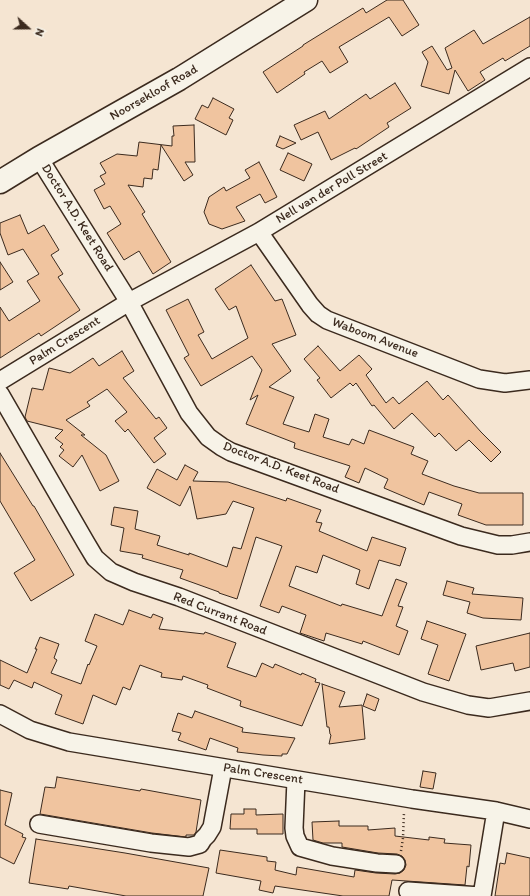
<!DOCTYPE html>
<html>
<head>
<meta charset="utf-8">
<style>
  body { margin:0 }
  #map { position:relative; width:530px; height:896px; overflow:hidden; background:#f5e5d2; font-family:Itim,sans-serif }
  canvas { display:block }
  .north { position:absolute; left:8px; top:8px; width:40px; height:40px; -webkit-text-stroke:3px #f7f3e8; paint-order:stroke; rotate:111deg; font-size:11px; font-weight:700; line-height:16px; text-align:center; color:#3b2a1e }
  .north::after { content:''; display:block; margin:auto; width:14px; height:18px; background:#3b2a1e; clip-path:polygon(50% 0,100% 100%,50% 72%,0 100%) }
</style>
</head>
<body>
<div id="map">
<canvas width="530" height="896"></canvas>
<div class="north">N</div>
</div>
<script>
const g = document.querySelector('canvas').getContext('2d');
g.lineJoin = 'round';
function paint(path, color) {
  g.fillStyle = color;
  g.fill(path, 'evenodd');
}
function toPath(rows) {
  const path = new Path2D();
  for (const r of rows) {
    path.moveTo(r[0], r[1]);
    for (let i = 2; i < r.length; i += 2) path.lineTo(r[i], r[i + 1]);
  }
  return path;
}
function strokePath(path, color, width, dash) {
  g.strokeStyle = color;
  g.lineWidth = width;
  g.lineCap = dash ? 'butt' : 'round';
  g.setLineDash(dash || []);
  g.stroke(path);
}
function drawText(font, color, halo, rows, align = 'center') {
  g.font = font + ' Itim,sans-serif';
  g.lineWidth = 3;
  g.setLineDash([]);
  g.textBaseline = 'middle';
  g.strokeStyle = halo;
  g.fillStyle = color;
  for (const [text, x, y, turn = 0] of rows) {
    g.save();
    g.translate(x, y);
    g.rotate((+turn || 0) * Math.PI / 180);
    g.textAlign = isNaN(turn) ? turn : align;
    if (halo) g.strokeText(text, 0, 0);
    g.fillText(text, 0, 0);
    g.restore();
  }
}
const building = toPath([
  [387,0,403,0,419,25,402,36,389,17,339,47,348,62,330,73,322,61,304,72,305,74,277,93,263,72,303,46,303,45,363,8,366,13,387,0],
  [530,17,530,46,505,61,503,58,480,72,485,80,468,91,455,70,449,94,421,86,428,62,422,52,432,46,447,70,452,68,445,48,474,30,483,44,530,17],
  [395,83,411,108,387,123,389,127,356,149,355,148,331,160,318,132,301,140,294,125,325,111,329,119,366,94,370,99,395,83],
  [213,98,234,109,229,118,233,120,226,135,195,119,202,105,208,108,213,98],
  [194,125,195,162,185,162,193,175,184,181,161,145,158,170,153,169,152,179,144,178,143,187,128,185,145,212,142,214,171,262,153,274,139,251,124,260,107,233,121,224,110,206,104,209,94,190,105,184,100,176,106,173,100,163,117,154,137,156,139,142,172,146,172,136,174,136,173,126,194,125],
  [280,136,296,143,283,149,276,146,280,136],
  [288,153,312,164,304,181,280,170,288,153],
  [259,162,277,197,265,203,260,194,236,207,245,221,222,229,209,224,204,212,209,197,224,187,226,191,250,178,245,170,259,162],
  [20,215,28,234,44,225,59,250,51,255,63,274,58,277,80,310,41,336,39,333,0,358,0,307,9,321,40,301,27,281,39,274,23,249,8,255,0,233,0,223,20,215],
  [0,262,13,282,0,290,0,262],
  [251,265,275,301,282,299,296,335,272,344,291,371,269,387,294,397,283,424,309,432,315,414,329,419,323,437,349,445,352,439,364,444,369,430,414,447,411,454,428,461,422,474,454,486,479,493,523,493,523,525,486,525,458,515,462,504,429,492,424,505,384,488,388,479,365,468,359,483,345,477,350,466,294,448,295,443,246,424,258,395,250,400,262,370,252,356,201,386,184,358,189,355,166,310,188,299,204,332,198,335,212,359,248,338,236,306,229,310,215,289,251,265],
  [318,346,340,371,359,355,372,369,366,375,386,403,393,397,399,404,427,381,443,400,448,395,481,432,501,452,491,462,469,440,456,451,439,433,435,437,412,413,394,429,374,405,372,406,356,383,353,386,350,383,331,398,317,380,320,378,304,359,318,346],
  [122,351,134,371,123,378,156,419,159,417,167,428,154,438,166,454,154,463,128,429,125,432,115,421,127,412,107,389,87,402,90,406,66,420,85,435,81,435,106,455,119,481,100,491,82,455,73,467,59,456,64,450,60,447,63,444,55,438,63,430,27,421,25,417,32,388,43,390,49,368,70,373,93,358,99,366,122,351],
  [0,453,33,506,34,506,74,575,31,601,14,573,35,560,0,501,0,453],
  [185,465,198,472,193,481,228,482,286,501,287,498,321,510,316,522,322,523,319,531,367,551,372,537,406,548,400,566,379,560,369,589,356,584,360,570,323,555,317,573,296,566,289,586,341,606,342,604,382,616,396,579,407,583,398,606,403,607,396,626,408,631,399,655,363,641,362,644,326,633,324,641,300,633,306,615,282,606,279,613,260,606,282,546,256,537,237,599,219,593,219,592,180,578,183,570,142,558,143,555,120,551,124,528,111,525,114,507,138,511,135,529,160,536,157,545,189,555,189,553,227,567,233,547,241,549,254,508,233,501,226,514,197,519,190,486,180,506,147,488,157,469,177,480,185,465],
  [447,581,474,588,472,594,523,598,521,620,483,618,467,613,470,602,443,595,447,581],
  [129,610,151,618,153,614,163,618,159,629,204,634,205,632,236,643,227,667,256,677,262,663,273,668,275,664,301,675,302,673,316,679,315,682,320,683,302,726,240,706,241,701,207,688,208,685,183,676,182,680,161,677,162,673,140,665,130,690,123,687,116,705,93,695,83,724,55,714,62,695,34,682,32,688,14,680,9,689,0,685,0,660,27,673,37,649,35,649,40,637,59,644,54,658,57,660,51,673,81,684,88,664,89,665,97,646,85,641,95,614,123,625,129,610],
  [427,621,466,634,449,681,428,674,438,645,421,639,427,621],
  [530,633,530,667,515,671,513,663,481,670,476,646,530,633],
  [322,684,345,692,339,707,362,705,365,739,329,744,331,735,330,734,329,727,327,727,322,684],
  [367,694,379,699,375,711,363,706,367,694],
  [195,711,243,728,242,732,295,738,287,754,282,754,282,756,263,755,237,752,238,748,210,738,206,750,178,740,181,733,172,731,178,713,192,718,195,711],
  [423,771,436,773,433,789,420,787,423,771],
  [57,777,140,791,141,789,201,800,196,832,194,835,186,835,186,837,152,833,40,814,45,787,55,788,57,777],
  [0,790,12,793,5,825,23,834,22,837,26,838,14,864,0,857,0,790],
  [244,809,256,809,256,815,283,814,283,834,257,834,257,829,230,829,231,814,244,814,244,809],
  [339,821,339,826,368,826,368,830,395,828,395,836,429,840,429,837,445,839,444,843,471,845,469,867,467,866,465,885,392,880,389,896,343,896,275,886,273,893,259,890,261,881,216,873,220,850,267,857,267,861,276,862,275,870,296,875,297,867,354,877,355,870,376,873,395,874,400,873,404,870,406,865,405,860,402,856,397,854,378,853,342,847,342,843,323,843,313,840,312,822,339,821],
  [36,839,125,853,209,868,203,896,126,896,69,886,68,889,29,883,36,839],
  [507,853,530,858,530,896,495,896,500,863,505,864,507,853]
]);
const path = toPath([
  [401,851,403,838,404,812]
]);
const street = toPath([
  [39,158,129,302,189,413,208,437,222,447,231,452,461,536,498,545,512,545,530,542],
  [259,232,310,305,318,314,327,320,479,379,505,383,530,380],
  [0,381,129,302,259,232,530,67],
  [0,394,86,543,95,558,111,572,134,582,179,597,423,692,468,705,489,708,530,701],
  [0,714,30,730,69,742,412,799,496,811,530,819],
  [296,780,294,828,295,836,300,847,332,856,377,863,396,864],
  [39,824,151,843,189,847,200,844,203,839,207,835,212,827,223,768],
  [408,891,480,896],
  [482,896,496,811]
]);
const secondary = toPath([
  [0,182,39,158,179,79,306,0]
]);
const streetNames = [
  ["Noorsekloof Road",154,93,-30],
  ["Nell van der Poll Street",332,188,-31],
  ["Doctor A.D. Keet Road",77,218,58],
  ["Waboom Avenue",375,338,21],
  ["Palm Crescent",65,341,-32],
  ["Doctor A.D. Keet Road",281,468,21],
  ["Red Currant Road",220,614,21],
  ["Palm Crescent",263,774,9]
];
paint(building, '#f0c49f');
strokePath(building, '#3b2a1e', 1);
strokePath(street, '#3b2a1e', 20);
strokePath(secondary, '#3b2a1e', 25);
strokePath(path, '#3b2a1e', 2.5, [1, 3]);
strokePath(street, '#f7f3e8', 17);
strokePath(secondary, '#f7f3e8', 22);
drawText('13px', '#3b2a1e', '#f7f3e8', streetNames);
</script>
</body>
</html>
